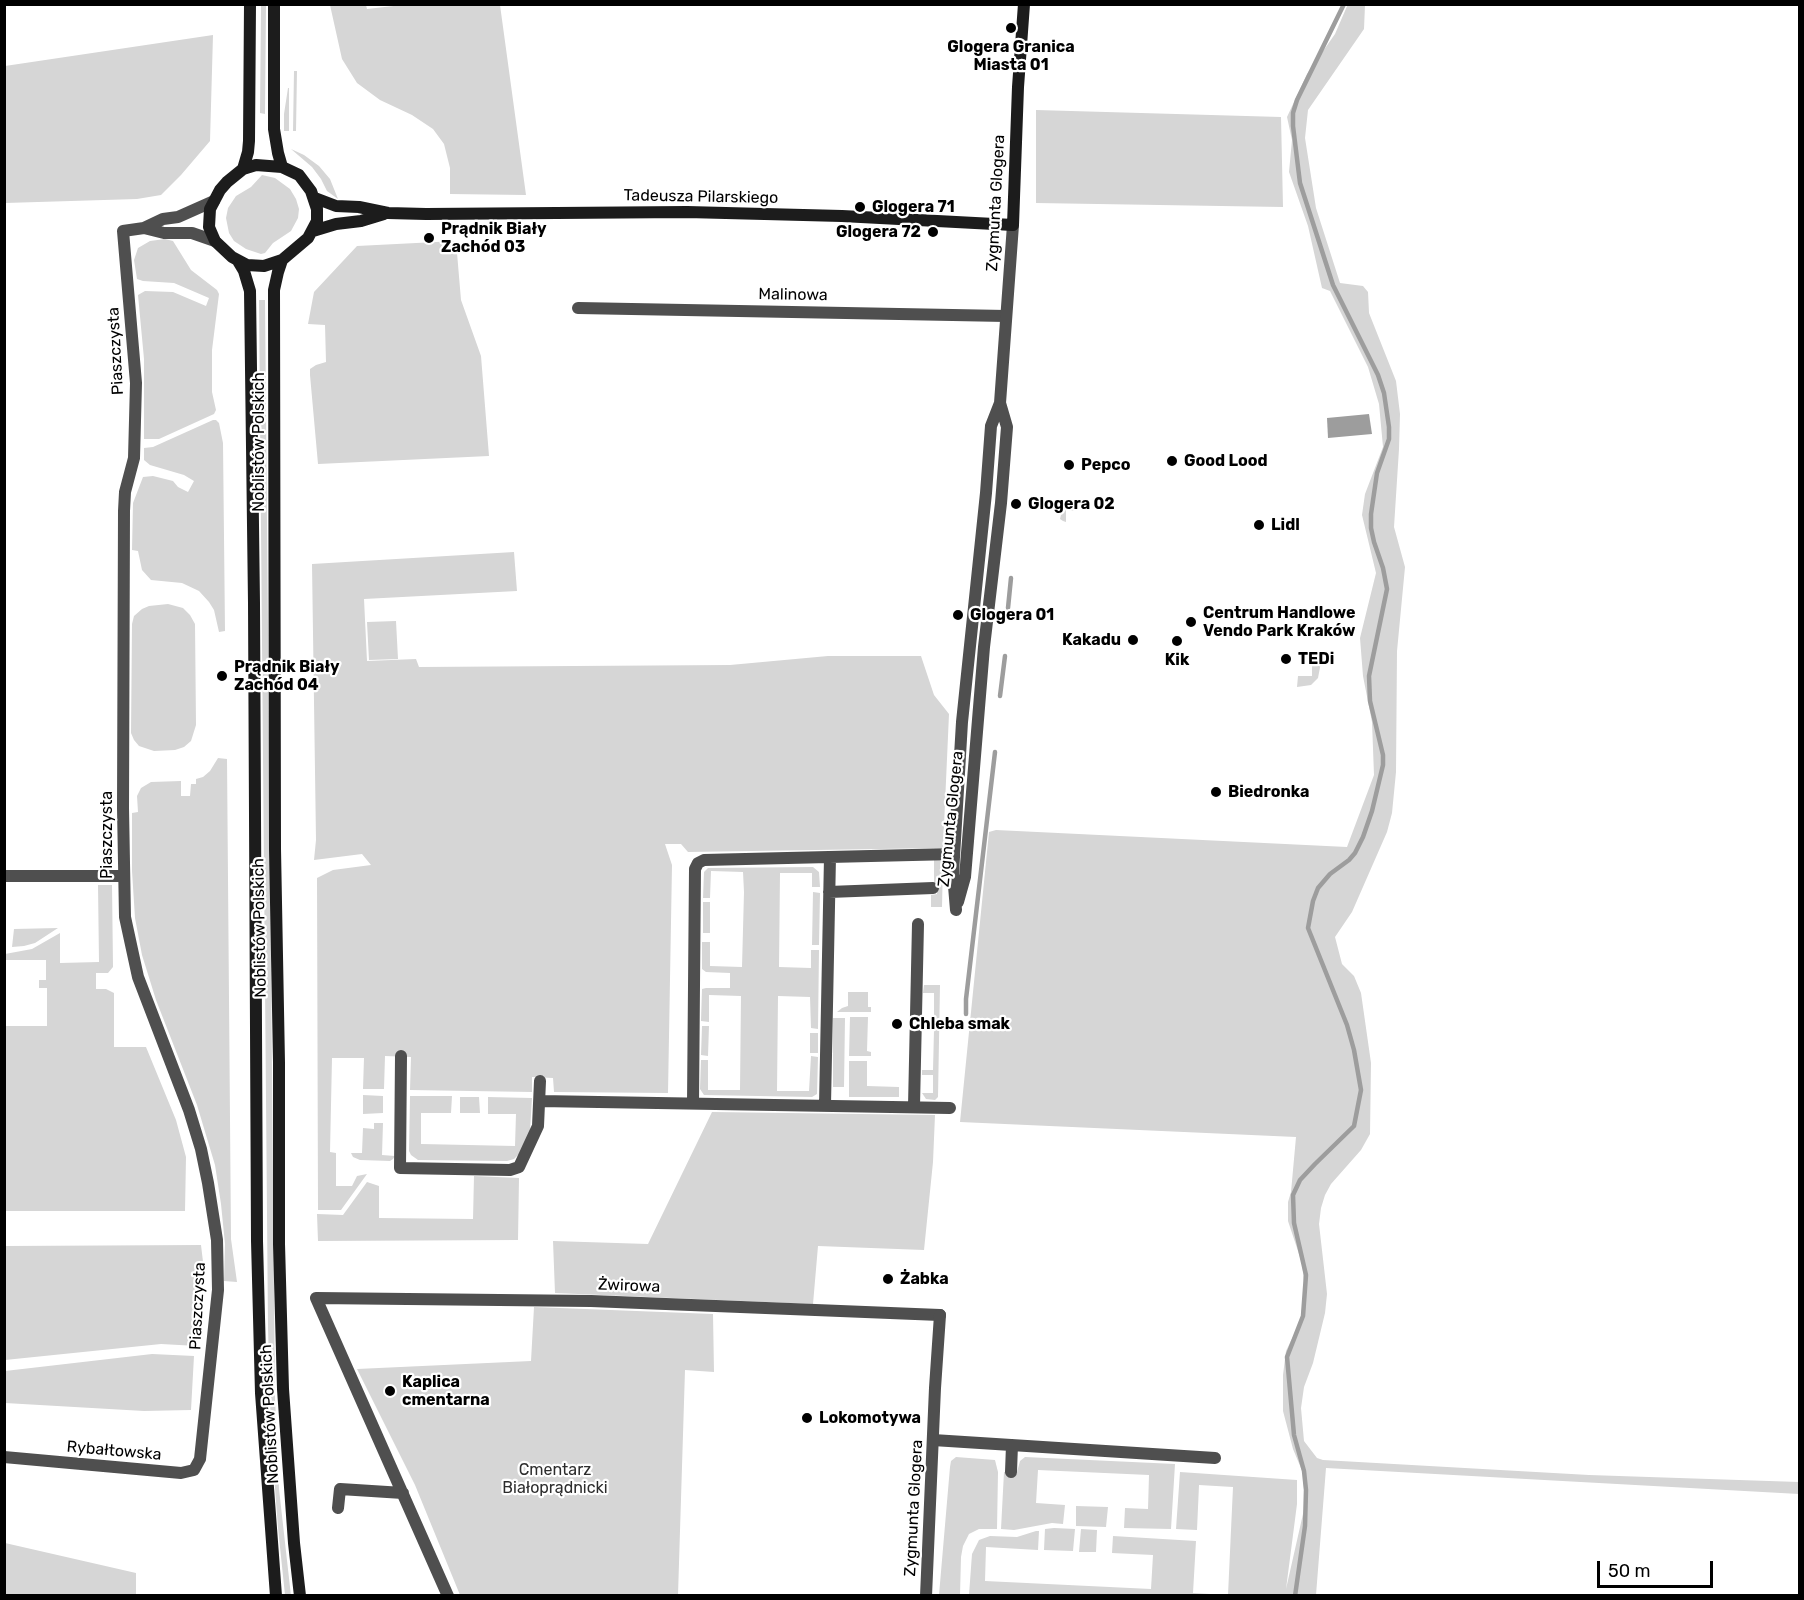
<!DOCTYPE html>
<html>
<head>
<meta charset="utf-8">
<style>
  body { margin:0 }
  #map { position:relative; width:1804px; height:1600px; overflow:hidden; background:#fff; font-family:Rubik,sans-serif }
  canvas { display:block }
  .frame { position:absolute; inset:0; border:6px solid #000; pointer-events:none }
  .scale { position:absolute; left:1597px; top:1561px; width:116px; height:27px; box-sizing:border-box; border:3px solid #000; border-top:0; padding-left:8px; font-size:18px; line-height:21px; white-space:nowrap; color:#000; -webkit-text-stroke:4px #fff; paint-order:stroke }
</style>
</head>
<body>
<div id="map">
<canvas width="1804" height="1600"></canvas>
<div class="frame"></div>
<div class="scale">50 m</div>
</div>
<script>
const g = document.querySelector('canvas').getContext('2d');
g.lineJoin = 'round';
function paint(path, color) {
  g.fillStyle = color;
  g.fill(path, 'evenodd');
}
function toPath(rows) {
  const path = new Path2D();
  for (const r of rows) {
    path.moveTo(r[0], r[1]);
    for (let i = 2; i < r.length; i += 2) path.lineTo(r[i], r[i + 1]);
  }
  return path;
}
function strokePath(path, color, width, dash) {
  g.strokeStyle = color;
  g.lineWidth = width;
  g.lineCap = dash ? 'butt' : 'round';
  g.setLineDash(dash || []);
  g.stroke(path);
}
function drawText(font, color, halo, rows, align = 'center') {
  g.font = font + ' Rubik,sans-serif';
  g.lineWidth = 4.5;
  g.setLineDash([]);
  g.textBaseline = 'middle';
  g.strokeStyle = halo;
  g.fillStyle = color;
  for (const [text, x, y, turn = 0] of rows) {
    g.save();
    g.translate(x, y);
    g.rotate((+turn || 0) * Math.PI / 180);
    g.textAlign = isNaN(turn) ? turn : align;
    if (halo) g.strokeText(text, 0, 0);
    g.fillText(text, 0, 0);
    g.restore();
  }
}
const green = toPath([
  [411,4,500,5,526,195,450,194,450,168,444,144,433,129,412,115,380,100,357,83,342,59,330,5,366,5,367,9],
  [1348,4,1365,5,1364,29,1308,110,1305,138,1316,208,1340,283,1363,286,1368,292,1369,313,1396,381,1400,414,1399,449,1394,527,1405,567,1397,651,1396,772,1392,813,1387,832,1352,912,1335,937,1342,964,1354,976,1361,993,1371,1063,1370,1134,1361,1150,1331,1184,1325,1195,1321,1208,1319,1224,1327,1294,1325,1313,1313,1363,1304,1387,1301,1408,1304,1441,1317,1458,1323,1460,1589,1475,1799,1482,1799,1494,1326,1468,1316,1595,969,1595,972,1554,979,1540,990,1536,1017,1537,1036,1531,1039,1531,1038,1550,986,1547,985,1581,1151,1589,1153,1555,1112,1553,1113,1536,1196,1541,1193,1593,1228,1595,1233,1487,1199,1485,1197,1530,1176,1529,1180,1472,1297,1480,1297,1504,1286,1589,1305,1505,1303,1473,1293,1449,1283,1411,1283,1375,1286,1351,1301,1320,1304,1283,1302,1263,1288,1221,1288,1202,1291,1192,1296,1137,960,1122,989,832,996,830,1347,847,1374,775,1372,722,1363,676,1360,638,1376,573,1362,515,1365,494,1383,447,1379,404,1368,367,1330,291,1322,288,1308,226,1289,172,1292,140,1287,117,1307,74,1335,34],
  [261,5,266,5,265,114,260,113],
  [213,35,210,141,181,175,161,195,137,199,5,203,5,66],
  [294,71,297,71,296,131,293,131],
  [288,88,289,88,289,131,284,131,284,114],
  [1036,110,1281,117,1283,207,1036,203],
  [291,149,304,155,319,166,330,179,338,199,327,191,321,179,312,167],
  [262,175,275,178,290,189,296,199,299,209,298,218,291,231,273,243,265,253,261,254,246,249,234,241,229,233,226,218,228,208,236,196,251,187],
  [165,239,173,241,191,270,217,290,219,294,212,350,212,392,216,410,214,414,159,439,144,439,144,359,138,295,145,291,173,292,206,306,209,298,174,283,143,281,137,279,134,260,138,248,150,241],
  [456,241,461,300,481,356,489,456,318,464,310,375,310,369,316,365,326,362,325,325,308,324,314,292,357,246],
  [259,300,265,300,275,1398,279,1489,291,1596,285,1595,278,1528,271,1436,268,1327],
  [213,420,216,420,219,423,223,443,225,631,219,632,214,610,209,602,199,591,182,583,151,580,142,570,138,551,132,550,133,503,143,477,153,476,173,481,178,487,188,492,194,481,184,475,150,465,144,460,144,448,153,447],
  [1077,498,1077,511,1066,510,1066,522,1063,521,1060,519,1063,506,1067,502],
  [514,552,517,591,364,599,367,661,416,659,419,667,730,665,828,656,921,656,934,695,949,714,943,848,688,852,681,844,665,844,672,865,668,1093,554,1092,553,1078,532,1077,532,1092,410,1090,411,1057,385,1056,384,1089,363,1089,364,1058,332,1058,330,1152,336,1153,336,1186,352,1186,357,1176,367,1174,341,1210,318,1210,317,878,333,870,371,865,362,854,314,860,316,840,312,564],
  [168,604,183,608,190,615,195,624,196,725,191,741,184,747,175,750,154,751,139,746,134,740,131,733,132,624,134,616,142,609,149,606],
  [396,621,398,659,369,660,367,622],
  [1312,662,1321,662,1318,678,1311,685,1297,687,1298,676,1312,676],
  [218,758,227,759,231,1239,237,1282,224,1281,225,1244,221,1204,215,1165,197,1105,156,1000,142,955,135,918,132,871,132,813,138,812,137,796,141,788,151,782,181,781,181,796,190,796,191,784,196,784,196,779,203,777,210,771],
  [934,859,942,860,943,862,942,907,931,907,931,895,937,894,937,882,934,882],
  [813,867,819,872,820,887,812,887,812,873,780,873,779,967,811,968,811,950,819,950,818,1029,811,1028,810,997,778,996,777,1091,809,1091,811,1056,818,1057,817,1094,812,1097,704,1095,700,1089,701,1060,708,1060,708,1090,740,1090,741,996,709,995,709,1022,701,1021,702,989,706,988,730,988,730,973,706,972,702,969,702,942,710,942,710,966,742,967,744,892,743,872,711,871,710,898,703,898,704,872,708,868],
  [98,885,112,885,113,967,108,973,96,973,96,989,106,989,114,993,114,1047,146,1047,176,1120,186,1157,185,1211,5,1211,5,989,6,1026,47,1026,47,988,39,988,39,980,46,980,46,960,5,960,5,984,5,954,32,949,60,933,60,963,99,962],
  [813,892,820,893,819,945,812,945],
  [703,902,710,902,710,933,703,933],
  [58,928,35,943,24,946,12,947,14,929],
  [924,985,940,985,938,1097,935,1100,926,1099,922,1093,933,1093,933,1075,922,1075,922,1070,933,1070,934,1030,923,1030,923,1024,934,1024,934,993,923,993],
  [848,992,868,992,868,1007,871,1007,871,1012,837,1012,842,1008,848,1006],
  [850,1017,868,1017,867,1051,871,1052,871,1056,849,1056],
  [833,1018,845,1018,844,1087,833,1087],
  [702,1026,709,1026,708,1056,701,1055],
  [810,1033,818,1033,818,1053,810,1053],
  [849,1061,867,1061,867,1086,899,1087,899,1097,849,1097],
  [363,1095,383,1096,383,1113,363,1114],
  [410,1096,452,1096,451,1113,421,1113,421,1144,515,1146,516,1114,488,1114,488,1097,532,1098,530,1131,519,1154,514,1159,507,1161,418,1160,411,1155,409,1151],
  [460,1097,479,1097,480,1113,460,1113],
  [712,1112,935,1115,933,1162,924,1250,818,1246,813,1304,555,1293,553,1241,648,1244],
  [374,1123,383,1123,382,1155,395,1156,393,1159,390,1161,360,1160,353,1157,351,1153,362,1153,363,1128,374,1129],
  [474,1176,519,1178,518,1240,318,1241,317,1214,343,1215,367,1182,379,1186,379,1218,473,1219],
  [201,1245,204,1270,197,1346,161,1344,5,1360,5,1246],
  [534,1307,713,1314,714,1372,685,1370,678,1595,460,1595,415,1485,357,1369,531,1361],
  [152,1354,194,1356,191,1410,144,1411,5,1403,5,1371],
  [956,1457,995,1460,998,1472,997,1529,979,1529,969,1534,963,1546,961,1557,960,1595,939,1595,950,1467,951,1461],
  [1025,1457,1175,1464,1171,1529,1124,1528,1125,1508,1148,1509,1149,1475,1038,1470,1036,1503,1065,1505,1063,1524,1052,1523,1014,1530,1001,1529,1004,1472,1017,1472,1020,1461],
  [1076,1506,1108,1507,1106,1527,1076,1526],
  [1054,1528,1075,1529,1073,1551,1044,1550,1045,1529],
  [1081,1529,1097,1530,1096,1552,1079,1552],
  [5,1543,136,1573,136,1595,5,1595]
]);
const water = toPath([
  [1369,414,1372,434,1328,438,1327,418]
]);
const stream = toPath([
  [1008,608,1011,578],
  [1000,696,1005,656],
  [966,1014,966,999,995,752],
  [1295,1596,1305,1526,1306,1490,1304,1471,1294,1435,1287,1357,1303,1316,1306,1275,1294,1223,1293,1195,1300,1180,1315,1164,1354,1126,1361,1090,1354,1050,1347,1025,1308,928,1313,901,1318,888,1330,874,1349,860,1355,853,1363,837,1372,811,1383,765,1383,755,1370,701,1369,676,1387,589,1383,568,1374,542,1371,528,1371,514,1377,473,1389,439,1389,427,1384,393,1378,375,1333,285,1300,183,1293,126,1293,113,1297,100,1344,4]
]);
const minor = toPath([
  [144,228,164,233,192,233,215,241],
  [578,308,1006,316],
  [4,876,123,876],
  [829,892,933,888],
  [401,1056,400,1168,510,1170,519,1167,538,1126,540,1081],
  [540,1101,950,1108],
  [693,1103,695,869,698,863,704,860,954,854],
  [825,1105,830,857],
  [914,1106,918,924],
  [933,1440,1215,1458],
  [4,1457,181,1473,194,1470,200,1459,218,1290,217,1240,208,1183,201,1149,189,1110,138,977,125,917,123,808,124,511,125,492,134,458,136,383,123,231,144,228,163,219,178,217,214,201],
  [1011,1472,1012,1445],
  [338,1508,340,1489,403,1493],
  [448,1596,316,1298,591,1301,940,1315]
]);
const tertiary = toPath([
  [958,902,965,877,984,647,1001,503,1007,427,1000,403],
  [956,910,953,874,962,722,986,493,991,426,1000,403,1013,225],
  [926,1596,935,1388,940,1315]
]);
const secondary = toPath([
  [274,4,274,129,278,153,282,167],
  [256,165,282,167,299,175,311,191,317,209,317,221,308,238,282,260,264,266,247,265,232,257,215,241,209,227,210,209,220,190,227,182,243,169,256,165],
  [243,169,248,152,249,141,250,4],
  [315,198,336,206,359,207,388,213,426,214,687,212,842,216,1013,225,1018,87,1024,4],
  [313,231,336,224,361,221,384,214],
  [282,260,278,272,274,290,275,849,279,1062,279,1244,283,1389,294,1543,300,1596],
  [238,261,244,271,250,291,254,603,257,1241,261,1393,276,1596]
]);
const markers = [
  [1011,28,6,"#000"],
  [860,207,6,"#000"],
  [933,232,6,"#000"],
  [429,238,6,"#000"],
  [1172,461,6,"#000"],
  [1069,465,6,"#000"],
  [1016,504,6,"#000"],
  [1259,525,6,"#000"],
  [958,615,6,"#000"],
  [1191,622,6,"#000"],
  [1133,640,6,"#000"],
  [1177,641,6,"#000"],
  [1286,659,6,"#000"],
  [222,676,6,"#000"],
  [1216,792,6,"#000"],
  [897,1024,6,"#000"],
  [888,1279,6,"#000"],
  [390,1391,6,"#000"],
  [807,1418,6,"#000"]
];
const poiNames = [
  ["Glogera Granica",1011,47,"center"],
  ["Miasta 01",1011,65,"center"],
  ["Glogera 71",872,207],
  ["Prądnik Biały",441,229],
  ["Zachód 03",441,247],
  ["Glogera 72",921,232,"right"],
  ["Good Lood",1184,461],
  ["Pepco",1081,465],
  ["Glogera 02",1028,504],
  ["Lidl",1271,525],
  ["Centrum Handlowe",1203,613],
  ["Vendo Park Kraków",1203,631],
  ["Glogera 01",970,615],
  ["Kakadu",1121,640,"right"],
  ["TEDi",1298,659],
  ["Kik",1177,660,"center"],
  ["Prądnik Biały",234,667],
  ["Zachód 04",234,685],
  ["Biedronka",1228,792],
  ["Chleba smak",909,1024],
  ["Żabka",900,1279],
  ["Kaplica",402,1382],
  ["cmentarna",402,1400],
  ["Lokomotywa",819,1418]
];
const streetNames = [
  ["Tadeusza Pilarskiego",701,197,1],
  ["Zygmunta Glogera",996,203,-87],
  ["Malinowa",793,295,1],
  ["Piaszczysta",116,351,-93],
  ["Noblistów Polskich",259,442,-90],
  ["Zygmunta Glogera",951,819,-84],
  ["Piaszczysta",107,835,-90],
  ["Noblistów Polskich",260,928,-91],
  ["Żwirowa",629,1286,2],
  ["Piaszczysta",198,1306,-87],
  ["Noblistów Polskich",270,1414,-93],
  ["Rybałtowska",114,1451,5],
  ["Zygmunta Glogera",914,1508,-87]
];
const parkNames = [
  ["Cmentarz",555,1470],
  ["Białoprądnicki",555,1488]
];
paint(green, '#d6d6d6');
paint(water, '#9d9d9d');
strokePath(stream, '#9d9d9d', 4.5);
strokePath(minor, '#4f4f4f', 12);
strokePath(tertiary, '#4f4f4f', 12);
strokePath(secondary, '#1c1c1c', 12);
for (const [x, y, r, color] of markers) {
  const dot = new Path2D();
  dot.arc(x, y, r, 0, 2 * Math.PI);
  g.fillStyle = color;
  g.fill(dot);
  strokePath(dot, '#fff', 2);
}
drawText('bold 16px', '#000', '#fff', poiNames, 'left');
drawText('16px', '#000', '#fff', streetNames);
drawText('16px', '#2d2d2d', '#fff', parkNames);
</script>
</body>
</html>
